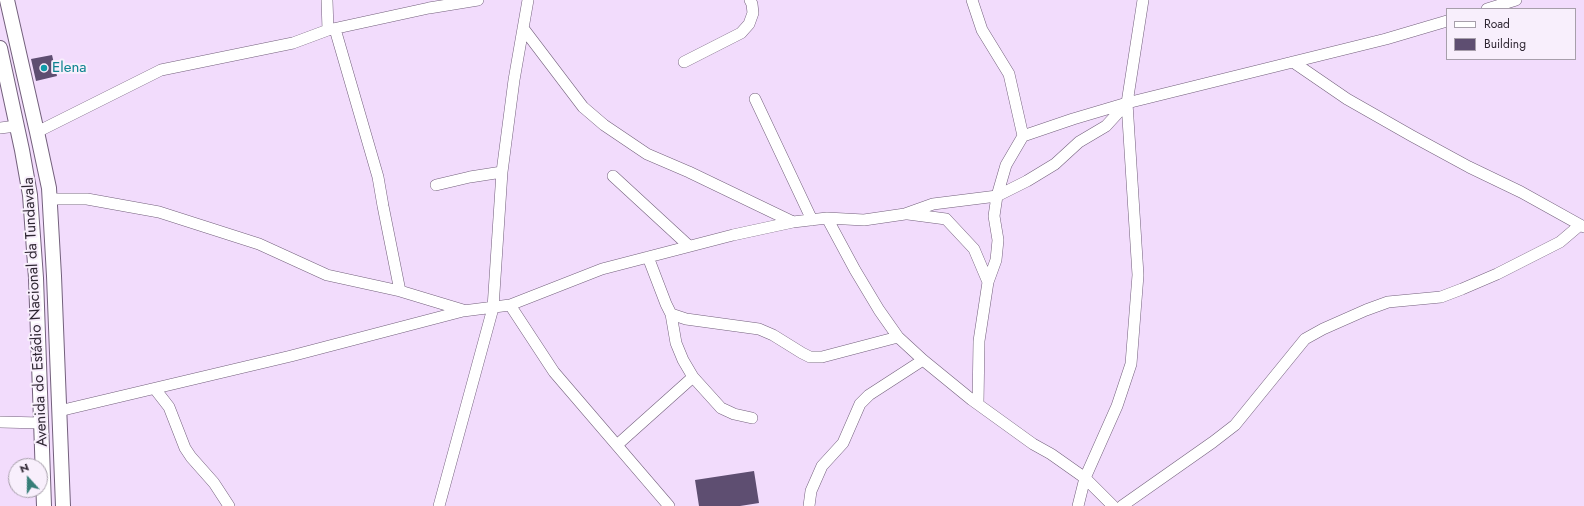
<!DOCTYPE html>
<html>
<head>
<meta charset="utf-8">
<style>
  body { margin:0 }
  #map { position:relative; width:1584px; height:506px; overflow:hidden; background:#f2dcfc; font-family:Jost,sans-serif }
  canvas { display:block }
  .legend { position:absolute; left:1446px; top:8px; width:130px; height:52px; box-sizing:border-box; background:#f8effc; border:1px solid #a79fab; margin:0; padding:5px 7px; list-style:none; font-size:12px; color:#2e2632 }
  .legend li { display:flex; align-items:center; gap:8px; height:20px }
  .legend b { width:20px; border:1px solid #a79fab }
  .north { position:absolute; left:8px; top:458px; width:40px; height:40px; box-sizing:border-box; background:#f8effc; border:1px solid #a79fab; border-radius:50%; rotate:339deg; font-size:11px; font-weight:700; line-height:16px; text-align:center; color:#2e2632 }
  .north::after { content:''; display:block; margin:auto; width:14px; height:18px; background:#367e78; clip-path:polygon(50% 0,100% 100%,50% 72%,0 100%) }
</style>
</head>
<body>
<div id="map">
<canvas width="1584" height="506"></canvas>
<ul class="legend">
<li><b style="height:5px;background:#fff"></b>Road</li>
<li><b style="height:11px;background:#5e4e71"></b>Building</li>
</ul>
<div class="north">N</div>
</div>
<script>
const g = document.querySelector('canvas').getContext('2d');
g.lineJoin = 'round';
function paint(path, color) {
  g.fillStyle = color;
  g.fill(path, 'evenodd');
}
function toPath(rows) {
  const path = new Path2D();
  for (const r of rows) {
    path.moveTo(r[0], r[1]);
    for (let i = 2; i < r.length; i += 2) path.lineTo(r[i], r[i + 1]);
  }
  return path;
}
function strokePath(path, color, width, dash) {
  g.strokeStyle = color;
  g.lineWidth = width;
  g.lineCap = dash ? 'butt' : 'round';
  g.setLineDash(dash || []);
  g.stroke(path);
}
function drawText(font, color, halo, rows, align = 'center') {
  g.font = font + ' Jost,sans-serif';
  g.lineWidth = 4;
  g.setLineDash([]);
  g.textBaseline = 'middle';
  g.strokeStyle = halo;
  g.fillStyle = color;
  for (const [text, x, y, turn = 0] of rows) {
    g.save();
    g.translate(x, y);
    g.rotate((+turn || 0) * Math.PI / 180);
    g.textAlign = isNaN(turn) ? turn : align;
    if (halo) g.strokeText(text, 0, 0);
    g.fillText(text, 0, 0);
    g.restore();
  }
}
const building = toPath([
  [52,55,57,76,36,81,31,59],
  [754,471,759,503,740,506,699,506,695,480]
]);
const minor = toPath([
  [327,0,328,30],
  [972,0,982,30,1009,74,1023,136,1006,165,997,196,994,216,998,240,996,260,988,282,979,341,978,404],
  [1487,9,1516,0],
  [523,28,583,107,604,125,647,154,689,172,793,222],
  [335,29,378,177,383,206,400,291],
  [684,62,741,33,749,24,753,13,752,4,750,0],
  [1293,62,1347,99,1412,136,1469,167,1521,192,1584,227],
  [755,99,812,220],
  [0,128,16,126],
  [37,132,161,70,293,43,328,30,429,8,478,0],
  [1023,136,1073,119,1127,103,1386,39,1447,21],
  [613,176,689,246],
  [436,185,470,177,502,172],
  [50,199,87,199,159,212,259,244,327,275,400,291,463,310],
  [908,214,946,219,974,249,988,282],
  [827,218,855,270,879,310,898,337,923,360,972,400,1033,444,1051,454,1085,478,1113,506],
  [648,257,666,304,671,314,686,319,759,329,773,335,802,353,810,357,822,357,898,337],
  [510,305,554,372,669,506],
  [671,314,676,343,683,360,693,377,721,408,734,414,752,418],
  [155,389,169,407,185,448,191,457,214,483,229,506],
  [59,411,291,356,463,311,510,305,602,269,733,235,793,222,827,218,864,220,905,214,933,204,997,196,1027,181,1055,164,1079,142,1106,126,1127,103],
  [0,422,41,423],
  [617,445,693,377],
  [439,506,493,308,502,172,514,80,528,0],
  [809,506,811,491,822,466,843,443,860,404,869,395,923,360],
  [1078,506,1085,478,1117,406,1131,364,1138,275,1127,103,1143,0],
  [1122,506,1213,442,1235,425,1305,339,1323,329,1366,310,1388,302,1441,297,1462,289,1497,274,1560,242,1580,225]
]);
const tertiary = toPath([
  [7,0,37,132,49,188,54,276,63,506],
  [0,48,22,150,30,195,36,278,44,506]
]);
const markers = [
  [44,68,4,"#0f9aa8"]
];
const cultureNames = [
  ["Elena",52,68]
];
const streetNames = [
  ["Avenida do Estádio Nacional da Tundavala",36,312,-93]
];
paint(building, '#5e4e71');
strokePath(minor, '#73607c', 12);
strokePath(tertiary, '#73607c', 16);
strokePath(minor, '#fff', 11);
strokePath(tertiary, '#fff', 14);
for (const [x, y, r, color] of markers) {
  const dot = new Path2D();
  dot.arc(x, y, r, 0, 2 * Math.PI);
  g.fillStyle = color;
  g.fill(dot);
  strokePath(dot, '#f8effc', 1.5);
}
drawText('15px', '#0d838f', '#f8effc', cultureNames, 'left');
drawText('15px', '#2e2632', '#f8effc', streetNames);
</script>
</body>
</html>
